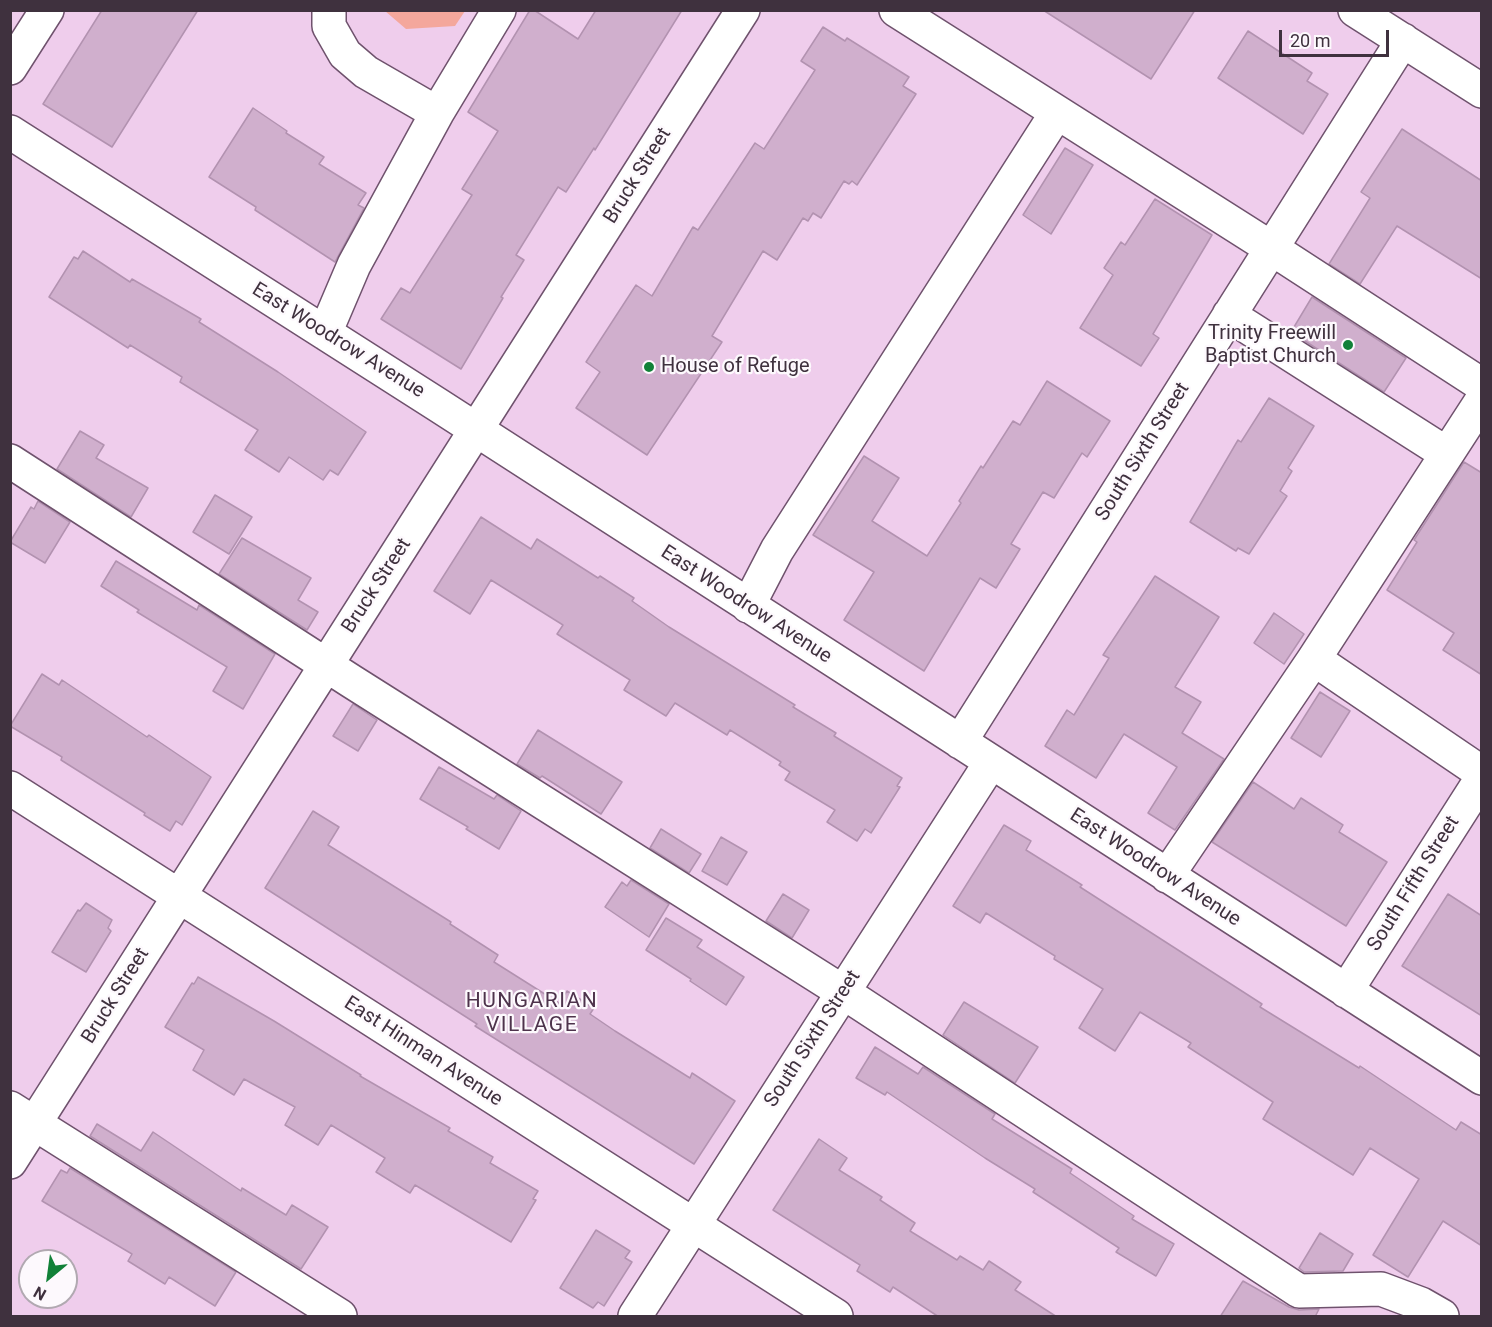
<!DOCTYPE html>
<html>
<head>
<meta charset="utf-8">
<style>
  body { margin:0 }
  #map { position:relative; width:1492px; height:1327px; overflow:hidden; background:#efcdec; font-family:Roboto,sans-serif }
  canvas { display:block }
  .frame { position:absolute; inset:0; border:12px solid #3f313e; pointer-events:none }
  .north { position:absolute; left:18px; top:1249px; width:60px; height:60px; box-sizing:border-box; background:#fdf9fd; border:2px solid #b1a9b1; border-radius:50%; rotate:209deg; font-size:16px; font-weight:700; line-height:24px; text-align:center; color:#3f313e }
  .north::after { content:''; display:block; margin:auto; width:21px; height:27px; background:#118138; clip-path:polygon(50% 0,100% 100%,50% 72%,0 100%) }
  .scale { position:absolute; left:1279px; top:30px; width:110px; height:27px; box-sizing:border-box; border:3px solid #3f313e; border-top:0; padding-left:8px; font-size:18px; line-height:21px; white-space:nowrap; color:#3f313e; -webkit-text-stroke:4px #fdf9fd; paint-order:stroke }
</style>
</head>
<body>
<div id="map">
<canvas width="1492" height="1327"></canvas>
<div class="frame"></div>
<div class="north">N</div>
<div class="scale">20 m</div>
</div>
<script>
const g = document.querySelector('canvas').getContext('2d');
g.lineJoin = 'round';
function paint(path, color) {
  g.fillStyle = color;
  g.fill(path, 'evenodd');
}
function toPath(rows) {
  const path = new Path2D();
  for (const r of rows) {
    path.moveTo(r[0], r[1]);
    for (let i = 2; i < r.length; i += 2) path.lineTo(r[i], r[i + 1]);
  }
  return path;
}
function strokePath(path, color, width, dash) {
  g.strokeStyle = color;
  g.lineWidth = width;
  g.lineCap = dash ? 'butt' : 'round';
  g.setLineDash(dash || []);
  g.stroke(path);
}
function drawText(font, color, halo, rows, align = 'center') {
  g.font = font + ' Roboto,sans-serif';
  g.lineWidth = 4.5;
  g.setLineDash([]);
  g.textBaseline = 'middle';
  g.strokeStyle = halo;
  g.fillStyle = color;
  for (const [text, x, y, turn = 0] of rows) {
    g.save();
    g.translate(x, y);
    g.rotate((+turn || 0) * Math.PI / 180);
    g.textAlign = isNaN(turn) ? turn : align;
    if (halo) g.strokeText(text, 0, 0);
    g.fillText(text, 0, 0);
    g.restore();
  }
}
const green = toPath([
  [385,11,465,11,455,26,406,29]
]);
const building = toPath([
  [102,10,198,10,112,147,43,104,102,10],
  [530,10,534,10,578,39,596,10,682,10,595,150,594,148,566,192,558,187,516,255,524,260,501,297,503,298,461,369,381,319,401,288,410,293,472,195,462,189,498,131,468,112,530,10],
  [1043,10,1195,10,1151,79,1043,10],
  [823,27,845,41,847,38,909,77,903,86,916,94,857,185,852,181,849,184,844,181,821,218,813,213,808,221,803,218,777,260,763,251,712,336,722,342,647,455,576,408,600,372,586,362,636,285,652,296,693,227,698,230,755,143,764,149,815,70,801,61,823,27],
  [1248,31,1312,73,1307,81,1328,94,1303,134,1218,78,1248,31],
  [253,108,287,131,286,133,324,157,319,164,366,193,358,205,364,208,335,262,255,210,256,207,209,177,253,108],
  [1402,129,1482,181,1482,279,1397,226,1360,284,1329,264,1370,198,1361,192,1402,129],
  [1065,148,1093,165,1051,234,1023,215,1065,148],
  [1155,199,1212,235,1153,334,1159,338,1141,366,1080,328,1113,275,1104,268,1121,242,1125,245,1155,199],
  [83,251,130,282,132,279,201,319,199,322,278,372,366,432,338,475,330,470,323,480,289,457,279,472,245,450,258,430,180,382,182,377,130,345,128,348,49,297,74,257,78,259,83,251],
  [1312,297,1406,358,1384,392,1291,332,1312,297],
  [1047,381,1110,421,1087,457,1082,453,1054,498,1043,492,1011,544,1020,549,996,588,980,578,924,671,844,620,874,572,813,535,864,456,899,478,872,521,927,556,961,503,959,501,981,466,983,468,1013,421,1020,425,1047,381],
  [1269,398,1314,426,1288,468,1292,471,1280,491,1287,496,1249,554,1238,548,1236,551,1190,522,1238,440,1241,442,1269,398],
  [80,431,104,445,96,458,148,488,131,517,57,469,80,431],
  [1464,462,1482,473,1482,675,1443,650,1454,633,1387,590,1417,542,1414,540,1464,462],
  [215,495,252,517,229,554,193,532,215,495],
  [38,501,70,522,45,563,10,542,31,507,34,509,38,501],
  [481,517,531,549,537,539,598,578,600,576,634,598,632,601,669,627,795,705,793,707,836,733,834,736,902,778,897,786,900,787,871,833,865,829,857,841,827,822,835,810,785,780,790,772,779,765,781,762,730,730,727,735,675,703,666,716,624,690,630,680,557,634,563,625,491,580,470,614,434,591,481,517],
  [242,538,311,578,298,600,318,612,307,630,219,574,242,538],
  [116,561,197,610,199,605,275,654,243,709,213,691,227,667,137,612,139,610,101,586,116,561],
  [1155,576,1219,617,1175,687,1201,702,1182,733,1224,759,1175,830,1148,813,1177,767,1124,734,1096,778,1045,746,1067,710,1074,715,1109,658,1103,655,1155,576],
  [1274,613,1304,634,1284,664,1254,643,1274,613],
  [42,674,59,685,62,680,147,737,149,735,211,777,182,825,176,821,170,831,144,815,145,813,61,760,62,757,10,726,42,674],
  [1320,692,1350,711,1321,757,1291,738,1320,692],
  [353,704,377,720,358,751,333,736,353,704],
  [538,730,622,782,601,814,550,781,542,776,540,778,517,764,538,730],
  [439,767,494,799,497,795,521,811,499,849,466,829,468,827,420,799,439,767],
  [1253,782,1294,809,1301,798,1343,825,1339,832,1387,862,1346,926,1212,842,1253,782],
  [313,811,339,827,328,845,451,922,450,924,498,955,494,962,559,1003,567,991,594,1008,590,1014,615,1031,690,1078,692,1073,735,1101,694,1164,475,1026,477,1024,265,888,313,811],
  [1004,825,1031,841,1026,850,1082,885,1080,887,1262,1004,1260,1007,1359,1068,1360,1066,1456,1130,1461,1122,1482,1135,1482,1246,1443,1221,1408,1277,1373,1255,1419,1179,1370,1148,1353,1175,1263,1119,1273,1102,1188,1047,1191,1043,1140,1012,1115,1051,1079,1028,1103,989,1054,959,1055,956,986,913,980,923,953,906,1004,825],
  [661,829,701,854,689,873,650,848,661,829],
  [721,837,747,852,727,885,702,871,721,837],
  [631,880,669,904,649,937,605,907,622,882,627,886,631,880],
  [783,894,809,910,792,938,766,921,783,894],
  [1448,894,1482,916,1482,1016,1402,966,1448,894],
  [86,903,112,920,108,928,111,931,86,972,52,952,78,910,80,911,86,903],
  [666,918,702,940,697,947,744,977,726,1005,690,981,691,979,646,950,666,918],
  [198,977,274,1021,361,1075,360,1076,450,1128,448,1131,493,1157,490,1163,538,1191,533,1199,536,1200,511,1242,415,1185,410,1193,376,1172,385,1158,331,1125,318,1145,285,1125,295,1107,244,1079,234,1095,193,1070,204,1050,165,1027,192,983,194,984,198,977],
  [964,1002,1038,1047,1015,1083,943,1035,964,1002],
  [875,1047,918,1074,923,1067,995,1114,992,1119,1072,1169,1070,1173,1134,1216,1132,1219,1174,1244,1156,1276,1116,1252,1119,1248,1033,1192,1035,1189,985,1158,887,1092,885,1095,856,1078,875,1047],
  [97,1124,141,1151,153,1132,241,1191,242,1188,286,1215,292,1205,328,1227,301,1269,90,1136,97,1124],
  [819,1139,847,1158,839,1170,882,1197,880,1200,915,1223,910,1231,957,1260,960,1256,983,1270,989,1261,1021,1282,1015,1290,1057,1317,939,1317,893,1287,890,1292,857,1271,860,1265,773,1210,819,1139],
  [70,1168,236,1272,215,1306,169,1277,165,1284,128,1261,132,1254,42,1201,61,1170,67,1173,70,1168],
  [596,1230,630,1251,625,1258,632,1262,604,1306,598,1302,593,1308,560,1288,596,1230],
  [1320,1233,1353,1254,1343,1271,1304,1272,1299,1268,1320,1233],
  [1243,1281,1289,1307,1299,1310,1319,1309,1315,1317,1220,1317,1243,1281]
]);
const minor = toPath([
  [329,10,329,26,345,54,366,72,437,113,499,10],
  [896,10,1271,248,1482,385],
  [1355,10,1482,91],
  [10,68,47,10],
  [10,132,438,405,1482,1078],
  [1229,315,1447,454],
  [325,333,354,265,437,113],
  [10,461,351,681,843,992,1299,1291,1381,1289,1421,1304,1442,1316],
  [748,606,777,550,1056,114],
  [1314,659,1482,400],
  [960,742,1403,40],
  [10,788,836,1316],
  [1167,876,1314,659,1482,773],
  [1346,991,1482,778],
  [10,1108,340,1316],
  [10,1162,743,10],
  [635,1316,991,762]
]);
const markers = [
  [1348,345,6,"#118138"],
  [649,367,6,"#118138"]
];
const streetNames = [
  ["Bruck Street",638,176,-58],
  ["East Woodrow Avenue",338,341,32],
  ["South Sixth Street",1143,452,-58],
  ["Bruck Street",377,586,-57],
  ["East Woodrow Avenue",746,605,33],
  ["East Woodrow Avenue",1155,868,33],
  ["South Fifth Street",1414,884,-58],
  ["Bruck Street",116,996,-58],
  ["South Sixth Street",813,1039,-57],
  ["East Hinman Avenue",423,1052,33]
];
const poiNames = [
  ["Trinity Freewill",1336,334],
  ["Baptist Church",1336,357],
  ["House of Refuge",661,367,"left"]
];
const neighbourhoodNames = [
  ["HUNGARIAN",532,1002],
  ["VILLAGE",532,1026]
];
paint(green, '#f4a79c');
paint(building, '#d0afcd');
strokePath(building, '#b292b0', 1.5);
strokePath(minor, '#6f526d', 36);
strokePath(minor, '#fff', 33);
for (const [x, y, r, color] of markers) {
  const dot = new Path2D();
  dot.arc(x, y, r, 0, 2 * Math.PI);
  g.fillStyle = color;
  g.fill(dot);
  strokePath(dot, '#fdf9fd', 2);
}
drawText('20px', '#3f313e', '#fdf9fd', streetNames);
drawText('20px', '#3f313e', '#fdf9fd', poiNames, 'right');
g.letterSpacing = '1.5px';
drawText('21px', '#4e334c', '#fdf9fd', neighbourhoodNames);
g.letterSpacing = '0px';
</script>
</body>
</html>
